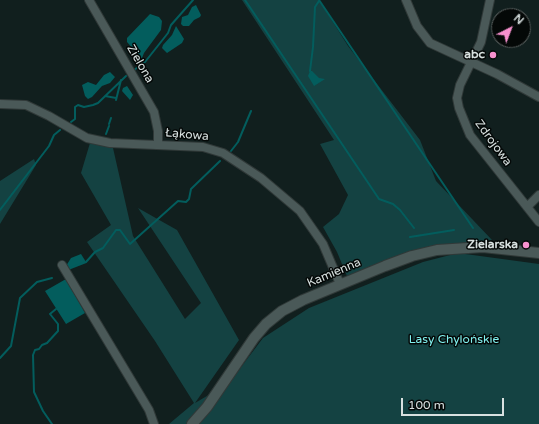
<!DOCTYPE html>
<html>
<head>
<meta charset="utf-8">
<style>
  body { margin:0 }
  #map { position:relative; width:539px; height:424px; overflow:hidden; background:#111f1e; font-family:"Varela Round",sans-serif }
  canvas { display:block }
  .north { position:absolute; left:491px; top:8px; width:40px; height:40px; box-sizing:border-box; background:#040807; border:1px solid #595f5e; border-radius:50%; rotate:42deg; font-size:11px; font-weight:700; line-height:16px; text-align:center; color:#d8e1e0 }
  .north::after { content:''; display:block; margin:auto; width:14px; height:18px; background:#f790ce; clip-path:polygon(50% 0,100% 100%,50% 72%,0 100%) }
  .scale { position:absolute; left:401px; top:398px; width:103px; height:18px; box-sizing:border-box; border:2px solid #d8e1e0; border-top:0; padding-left:5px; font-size:12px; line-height:14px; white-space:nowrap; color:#d8e1e0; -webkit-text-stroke:3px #040807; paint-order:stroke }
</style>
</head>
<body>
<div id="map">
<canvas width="539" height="424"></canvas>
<div class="north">N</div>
<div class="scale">100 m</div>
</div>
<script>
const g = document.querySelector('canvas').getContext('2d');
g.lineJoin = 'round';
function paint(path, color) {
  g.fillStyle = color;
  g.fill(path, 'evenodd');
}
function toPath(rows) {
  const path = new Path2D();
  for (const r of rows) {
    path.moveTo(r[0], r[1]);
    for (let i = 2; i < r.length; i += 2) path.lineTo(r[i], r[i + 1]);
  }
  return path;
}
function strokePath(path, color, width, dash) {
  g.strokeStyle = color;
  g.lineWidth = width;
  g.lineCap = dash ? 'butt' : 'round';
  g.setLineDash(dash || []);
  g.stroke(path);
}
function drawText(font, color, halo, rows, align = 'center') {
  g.font = font + ' "Varela Round",sans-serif';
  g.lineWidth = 3;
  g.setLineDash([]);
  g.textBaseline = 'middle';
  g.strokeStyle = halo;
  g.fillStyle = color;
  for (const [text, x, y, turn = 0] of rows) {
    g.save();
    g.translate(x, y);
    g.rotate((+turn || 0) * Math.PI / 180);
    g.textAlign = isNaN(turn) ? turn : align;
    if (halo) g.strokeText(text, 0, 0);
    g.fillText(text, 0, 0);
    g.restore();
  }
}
const green = toPath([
  [242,0,319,0,348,46,420,140,436,181,492,240,412,252,347,276,337,252,323,227,339,214,348,195,320,144,334,140],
  [90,143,113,148,133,236,185,319,201,303,138,208,177,230,239,340,195,403,229,383,263,338,309,308,423,262,458,253,539,264,539,424,169,424,194,403,155,341,87,242,111,225,81,173],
  [34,159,36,165,0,224,0,181]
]);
const water = toPath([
  [196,5,201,15,200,17,194,20,189,26,183,26,181,24,182,17,188,15,192,7],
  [150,14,159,17,162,21,161,30,144,53,142,58,141,58,127,42,127,38],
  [176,26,184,39,182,43,167,53,162,48,163,45,172,35],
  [310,71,312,71,319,78,325,79,314,86,308,76],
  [110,72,115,77,110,83,102,86,92,97,88,99,85,96,82,85,88,82,96,85,104,75],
  [127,86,133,95,130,100,122,91,123,88],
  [81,254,86,262,68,269,66,266,71,258],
  [66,279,85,313,66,324,45,291]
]);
const stream = toPath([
  [245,0,379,199,393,204,400,210,414,228],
  [319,0,473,228],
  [134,70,145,62,168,33,171,25,193,0],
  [310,71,313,47,315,7,319,1],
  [105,96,116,98],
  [116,100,121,80],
  [71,122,75,119,75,107,78,105,84,107,93,105,98,103,126,76],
  [109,124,111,118],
  [106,134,109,126],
  [231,151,238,142,251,111],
  [0,210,49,146,54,135,60,130],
  [410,237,454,230],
  [68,269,86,262,95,252,103,248,116,230,120,230,130,244,178,201,186,202,189,199,191,189,220,161],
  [0,358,11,346,20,298,37,282,52,278],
  [52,424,43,411,34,392,33,355,35,350,39,349,42,345,47,343,58,331,58,324,50,314,56,309]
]);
const minor = toPath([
  [89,0,154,112,158,131,158,145],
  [406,0,417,26,430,43,497,74,539,97],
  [490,0,481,42,460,85,457,98,459,108,470,135,539,222],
  [0,104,26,105,49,116,87,138,110,143,203,147,223,153,261,178,300,211,323,244,340,284],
  [527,207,539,195],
  [62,265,149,410,154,424]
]);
const tertiary = toPath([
  [192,424,207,407,254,338,266,324,282,311,303,300,385,266,412,256,437,250,483,247,539,253]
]);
const markers = [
  [493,55,4,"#f790ce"],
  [526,245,4,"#f790ce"]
];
const poiNames = [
  ["abc",485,55],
  ["Zielarska",518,245]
];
const streetNames = [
  ["Zielona",140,64,60],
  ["Łąkowa",187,135,5],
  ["Zdrojowa",493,143,54],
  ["Kamienna",334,273,-23]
];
const parkNames = [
  ["Lasy Chylońskie",454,340]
];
paint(green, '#144242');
paint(water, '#035d5d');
strokePath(stream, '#035d5d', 2);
strokePath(minor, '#303938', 10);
strokePath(tertiary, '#303938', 12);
strokePath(minor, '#4a5958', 8);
strokePath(tertiary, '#4a5958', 10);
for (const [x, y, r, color] of markers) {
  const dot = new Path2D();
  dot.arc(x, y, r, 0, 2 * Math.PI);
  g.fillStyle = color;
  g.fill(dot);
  strokePath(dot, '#040807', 1.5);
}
drawText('bold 12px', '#d8e1e0', '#040807', poiNames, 'right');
drawText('12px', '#d8e1e0', '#040807', streetNames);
drawText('12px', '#81f1ef', '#040807', parkNames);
</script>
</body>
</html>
